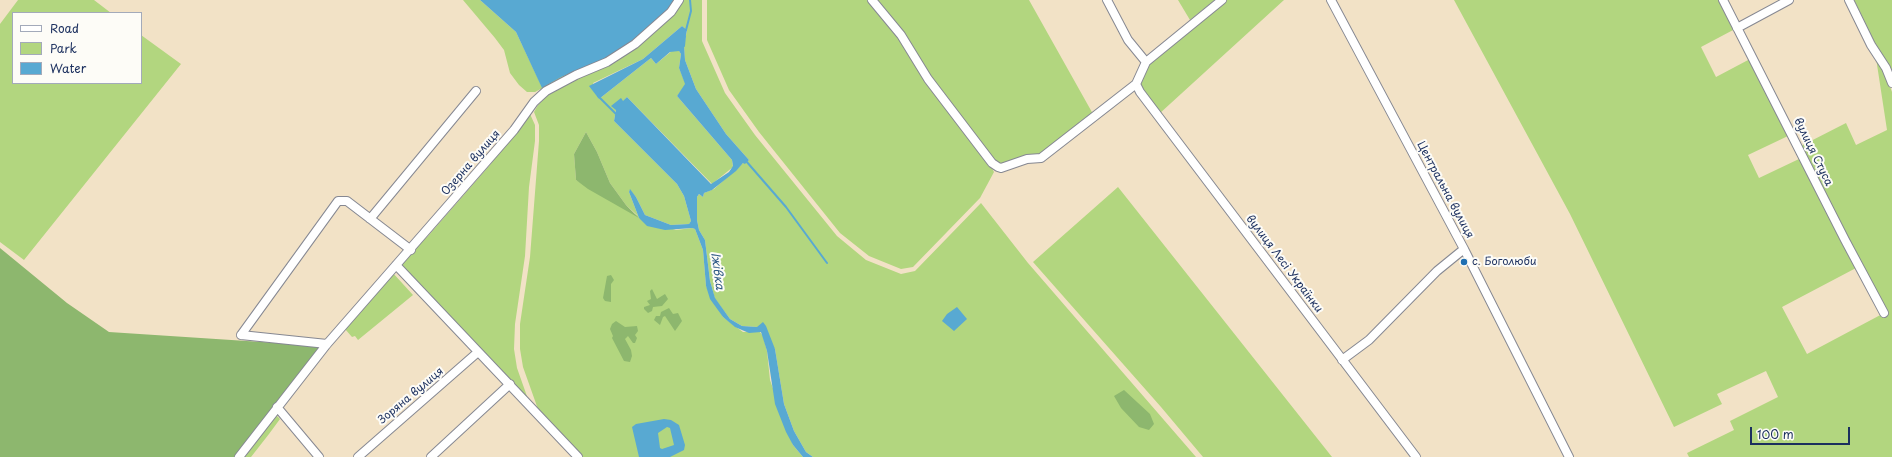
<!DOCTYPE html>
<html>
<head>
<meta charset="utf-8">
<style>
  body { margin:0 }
  #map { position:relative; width:1892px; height:457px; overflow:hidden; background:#f2e2c6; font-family:"Playpen Sans",sans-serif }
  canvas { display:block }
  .legend { position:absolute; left:12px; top:12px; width:130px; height:72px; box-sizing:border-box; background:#fdfcf7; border:1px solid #a3aaba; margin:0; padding:5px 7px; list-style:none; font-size:12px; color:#1b2f5e }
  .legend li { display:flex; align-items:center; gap:8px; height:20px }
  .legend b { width:20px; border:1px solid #a3aaba }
  .scale { position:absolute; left:1750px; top:427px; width:100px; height:18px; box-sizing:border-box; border:2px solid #1b2f5e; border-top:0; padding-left:5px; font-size:12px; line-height:14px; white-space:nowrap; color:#1b2f5e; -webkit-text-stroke:3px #fdfcf7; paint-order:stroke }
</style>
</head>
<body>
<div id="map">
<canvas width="1892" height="457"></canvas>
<ul class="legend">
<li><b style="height:5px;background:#fff"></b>Road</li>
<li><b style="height:11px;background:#b2d67f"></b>Park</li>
<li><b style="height:11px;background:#58a9d2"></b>Water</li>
</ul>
<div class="scale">100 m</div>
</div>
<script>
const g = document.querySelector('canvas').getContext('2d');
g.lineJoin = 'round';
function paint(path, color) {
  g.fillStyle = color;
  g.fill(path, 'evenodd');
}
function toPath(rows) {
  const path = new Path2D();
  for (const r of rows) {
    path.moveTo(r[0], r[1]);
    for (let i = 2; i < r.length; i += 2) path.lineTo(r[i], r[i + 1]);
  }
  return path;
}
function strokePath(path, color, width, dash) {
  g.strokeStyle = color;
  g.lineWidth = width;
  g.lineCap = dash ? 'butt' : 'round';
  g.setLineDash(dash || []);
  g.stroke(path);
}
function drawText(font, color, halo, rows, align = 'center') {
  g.font = font + ' "Playpen Sans",sans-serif';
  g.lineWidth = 4;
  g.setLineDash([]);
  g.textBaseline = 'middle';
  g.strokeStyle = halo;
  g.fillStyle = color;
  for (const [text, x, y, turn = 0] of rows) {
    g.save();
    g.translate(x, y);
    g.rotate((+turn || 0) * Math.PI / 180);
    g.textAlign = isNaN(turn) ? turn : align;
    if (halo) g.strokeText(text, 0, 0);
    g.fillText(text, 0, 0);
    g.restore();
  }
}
const green = toPath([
  [18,0,94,0,111,13,13,13,13,83,141,83,141,35,181,64,24,260,0,242,0,24],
  [463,0,480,0,516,32,542,87,548,78,575,71,535,92,527,92,519,85,510,73,504,50,495,38],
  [682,0,702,0,702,41,725,93,755,135,837,236,866,260,901,274,915,271,981,203,1028,263,1196,457,813,457,806,452,794,431,784,404,775,349,757,327,742,326,730,319,715,299,710,281,705,240,699,230,697,220,697,197,699,194,703,197,704,193,714,189,743,163,749,160,726,134,696,89,685,60,684,45,687,30,682,26,643,59,593,83,599,99,651,58,656,64,673,50,679,51,681,54,679,68,686,85,677,96,732,160,733,167,712,184,627,97,616,110,614,121,677,184,684,196,691,221,689,224,671,225,645,215,636,197,630,190,629,192,639,218,676,230,692,228,695,229,703,250,706,286,723,317,743,332,760,332,763,336,767,351,770,380,793,445,803,457,581,457,539,412,523,367,520,349,520,324,530,257,539,141,539,125,534,112,538,105,550,93],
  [586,132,597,152,610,183,626,205,638,216,576,180,574,154],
  [707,0,869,0,899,36,990,165,994,172,980,198,913,267,901,269,869,256,840,233,759,132,729,90,707,40],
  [875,0,1029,0,1093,114,1041,155,1001,166,994,162],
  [1178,0,1215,0,1190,20],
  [1226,0,1284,0,1159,114,1140,88,1141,76,1149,62],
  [1454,0,1720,0,1735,29,1701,47,1716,77,1750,59,1788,136,1748,155,1759,178,1799,159,1856,268,1782,307,1807,354,1886,312,1801,146,1846,123,1856,145,1887,130,1876,58,1884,69,1892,92,1892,457,1689,457,1687,453,1734,430,1730,421,1778,397,1766,371,1717,394,1722,404,1674,427,1570,214],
  [1854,0,1892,0,1892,70,1875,43],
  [530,114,535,125,535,141,529,187,525,256,515,324,514,349,517,368,529,402,400,264,428,236,489,166],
  [1118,187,1332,457,1203,457,1161,407,1033,262],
  [392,272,413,295,358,340,355,336,352,337,345,329],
  [274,416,277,416,280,419,269,434,251,457,242,457]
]);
const forest = toPath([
  [586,132,597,152,610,183,626,205,639,218,588,189,576,180,574,154],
  [0,248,67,303,109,332,323,346,235,457,0,457],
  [611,275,614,280,611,284,611,302,605,301,603,298,607,276],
  [652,289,657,299,665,294,668,299,662,306,653,307,652,311,648,313,644,309,644,307,650,305,647,301,651,299,650,291],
  [669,308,673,314,678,313,682,321,675,331,665,316,663,317,660,325,654,320,656,316,660,316,661,312],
  [616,321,625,327,637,326,638,331,635,335,637,338,635,343,633,343,628,336,625,339,631,350,632,356,630,362,624,361,612,338,613,336,610,329,612,324],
  [1124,390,1150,414,1154,424,1149,430,1139,427,1121,408,1114,396]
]);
const water = toPath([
  [480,0,676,0,669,11,634,42,605,59,561,77,542,88,516,32],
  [682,26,687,30,684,44,685,60,696,89,726,134,749,160,745,164,743,163,736,171,712,190,704,193,703,197,699,194,697,197,697,220,699,230,705,240,710,281,715,298,730,319,742,326,757,327,763,322,766,326,775,349,784,404,794,431,806,452,813,457,803,457,793,445,786,432,775,404,767,351,761,332,749,333,735,327,723,317,710,299,706,286,703,250,695,229,692,228,665,230,647,226,639,218,629,192,630,189,636,197,645,215,671,225,689,224,691,221,684,196,677,184,614,121,616,110,611,106,621,98,623,101,627,97,711,184,729,172,733,166,732,160,677,96,685,84,679,68,681,54,679,51,670,52,656,64,651,58,599,99,589,86,643,59],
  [957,307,967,319,954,331,942,321,947,314],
  [664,419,671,420,679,425,685,445,684,450,670,457,639,457,632,427,636,424],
  [667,427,670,428,674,445,662,449,660,448,658,433]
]);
const stream = toPath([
  [686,30,691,11,690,0],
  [684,46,685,36],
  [598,96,616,114],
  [746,161,786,207,827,263]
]);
const minor = toPath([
  [872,0,901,35,928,79,992,163,998,167,1001,168,1027,159,1041,158,1136,84],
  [1107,0,1128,40,1146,62,1136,84,1140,92,1416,457],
  [1331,0,1464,249,1569,457],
  [1723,0,1845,240,1884,313],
  [1849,0,1871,45,1886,68,1892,83],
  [1737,28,1789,0],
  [1146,62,1222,0],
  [370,219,476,91],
  [396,265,578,457],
  [241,335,338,201,347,201,411,250],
  [241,335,327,344],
  [1342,360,1369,340,1437,271,1464,249],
  [277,407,319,457],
  [239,457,327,344,514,130,534,102,546,91,576,75,607,62,635,44,671,12,679,0],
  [358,457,478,352],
  [431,457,510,384]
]);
const markers = [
  [1464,262,4,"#1f6fb2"]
];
const streetNames = [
  ["вулиця Стуса",1813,152,64],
  ["Озерна вулиця",471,163,-49],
  ["Центральна вулиця",1445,190,62],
  ["вулиця Лесі Українки",1284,264,53],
  ["Зоряна вулиця",411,396,-40]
];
const poiNames = [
  ["с. Боголюби",1472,262]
];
const waterNames = [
  ["Іжівка",717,271,82]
];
paint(green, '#b2d67f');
paint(forest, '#8db76e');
paint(water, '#58a9d2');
strokePath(stream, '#58a9d2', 2);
strokePath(minor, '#868892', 10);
strokePath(minor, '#fff', 8);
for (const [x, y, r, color] of markers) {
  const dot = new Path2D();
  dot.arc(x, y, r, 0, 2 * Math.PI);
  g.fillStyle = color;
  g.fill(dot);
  strokePath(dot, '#fdfcf7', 1.5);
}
drawText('11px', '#1b2f5e', '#fdfcf7', streetNames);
drawText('11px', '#1b2f5e', '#fdfcf7', poiNames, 'left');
drawText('italic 12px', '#305a87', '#fdfcf7', waterNames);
</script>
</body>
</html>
